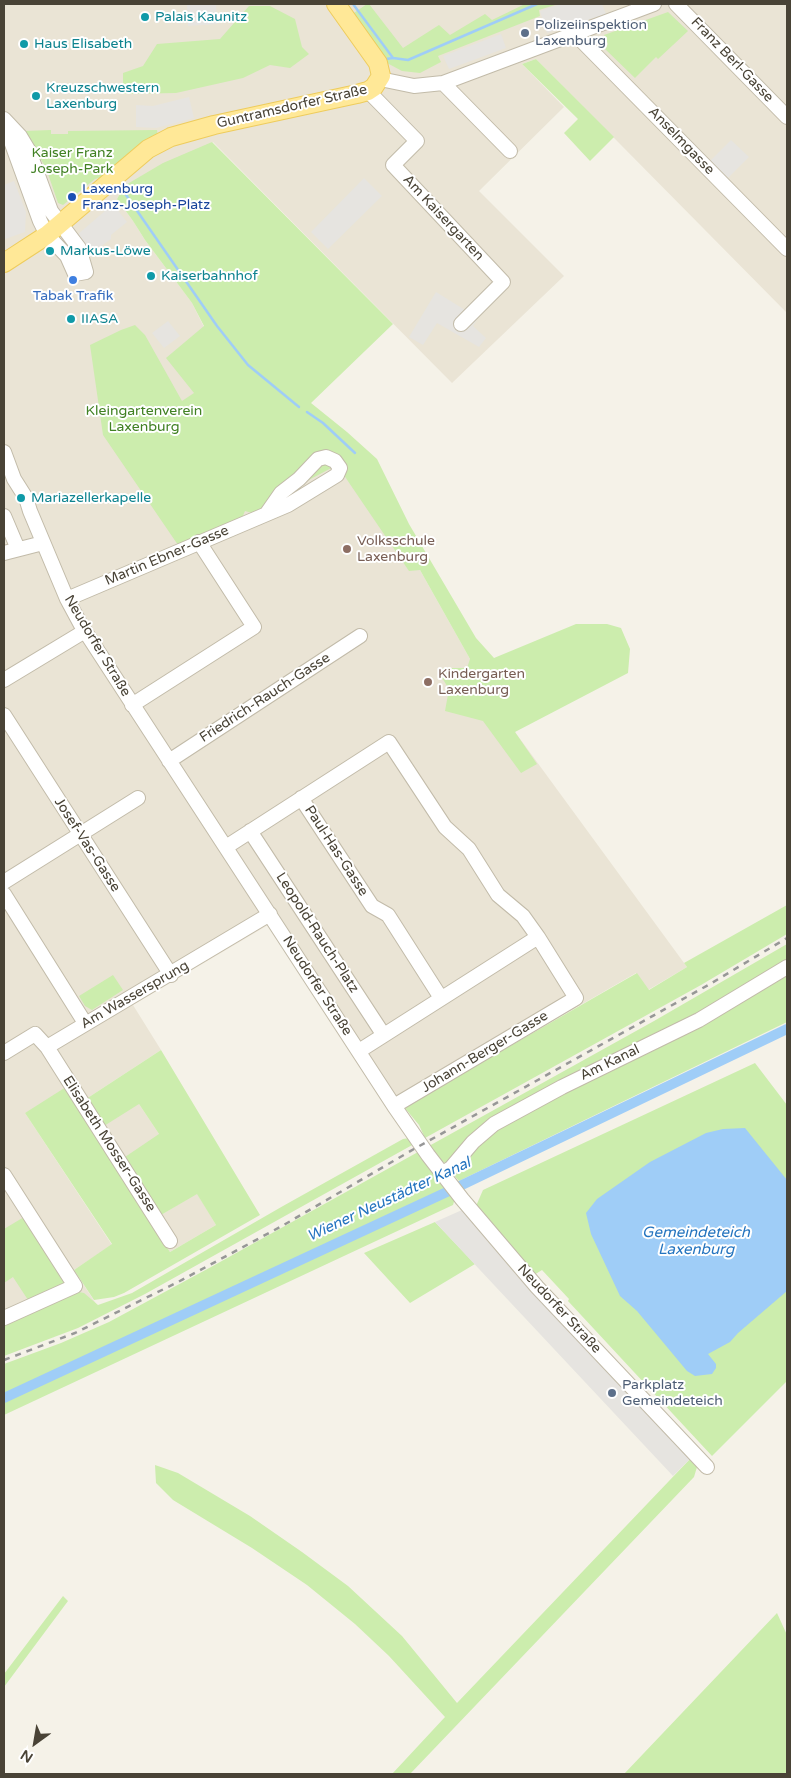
<!DOCTYPE html>
<html>
<head>
<meta charset="utf-8">
<style>
  body { margin:0 }
  #map { position:relative; width:791px; height:1778px; overflow:hidden; background:#f5f2e8; font-family:"Varela Round",sans-serif }
  canvas { display:block }
  .frame { position:absolute; inset:0; border:5px solid #494336; pointer-events:none }
  .north { position:absolute; left:10px; top:1718px; width:50px; height:50px; -webkit-text-stroke:4px #fff; paint-order:stroke; rotate:212deg; font-size:14px; font-weight:700; line-height:20px; text-align:center; color:#494336 }
  .north::after { content:''; display:block; margin:auto; width:18px; height:22px; background:#494336; clip-path:polygon(50% 0,100% 100%,50% 72%,0 100%) }
</style>
</head>
<body>
<div id="map">
<canvas width="791" height="1778"></canvas>
<div class="frame"></div>
<div class="north">N</div>
</div>
<script>
const g = document.querySelector('canvas').getContext('2d');
g.lineJoin = 'round';
function paint(path, color) {
  g.fillStyle = color;
  g.fill(path, 'evenodd');
}
function toPath(rows) {
  const path = new Path2D();
  for (const r of rows) {
    path.moveTo(r[0], r[1]);
    for (let i = 2; i < r.length; i += 2) path.lineTo(r[i], r[i + 1]);
  }
  return path;
}
function strokePath(path, color, width, dash) {
  g.strokeStyle = color;
  g.lineWidth = width;
  g.lineCap = dash ? 'butt' : 'round';
  g.setLineDash(dash || []);
  g.stroke(path);
}
function drawText(font, color, halo, rows, align = 'center') {
  g.font = font + ' "Varela Round",sans-serif';
  g.lineWidth = 4;
  g.setLineDash([]);
  g.textBaseline = 'middle';
  g.strokeStyle = halo;
  g.fillStyle = color;
  for (const [text, x, y, turn = 0] of rows) {
    g.save();
    g.translate(x, y);
    g.rotate((+turn || 0) * Math.PI / 180);
    g.textAlign = isNaN(turn) ? turn : align;
    if (halo) g.strokeText(text, 0, 0);
    g.fillText(text, 0, 0);
    g.restore();
  }
}
const residential = toPath([
  [4,4,787,4,787,313,536,59,522,64,564,107,479,191,564,276,452,383,213,142,124,186,117,199,133,221,145,240,192,303,204,327,336,465,420,570,470,659,515,732,687,967,648,990,636,973,392,1114,268,925,133,1005,161,1050,86,1099,139,1104,159,1134,161,1215,197,1193,216,1225,170,1252,77,1104,25,1113,112,1245,74,1270,102,1313,4,1351]
]);
const green = toPath([
  [367,4,369,4,403,48,439,25,450,35,485,14,492,20,525,4,558,4,539,10,540,16,438,56,441,62,420,73,402,71,387,63,381,56,351,15],
  [249,6,270,6,295,19,302,47,309,54,290,68,270,65,243,78,176,93,123,94,123,73,143,66,157,44,220,39],
  [668,12,688,31,658,59,656,57,635,78,605,49,608,44,604,35],
  [536,59,614,137,590,161,564,133,578,119,522,64],
  [51,130,51,134,68,134,68,131,157,130,158,137,130,152,102,177,95,179,63,205,58,203,46,168,24,131],
  [212,142,393,324,311,403,347,432,377,459,409,524,476,638,494,658,576,624,607,624,621,628,630,649,628,673,515,732,537,764,521,773,483,721,445,711,449,689,439,673,443,668,467,668,470,659,420,570,409,571,337,465,290,490,280,499,252,513,245,511,242,518,178,545,103,435,90,345,121,330,135,325,145,335,182,401,194,393,166,358,204,326,192,303,145,240,133,221,117,199,124,186,163,163],
  [787,905,787,934,701,985,425,1138,419,1125,404,1107,637,973,649,990,687,967,684,963],
  [787,944,787,1022,459,1181,452,1173,453,1160,445,1163,436,1157,429,1146,654,1021],
  [113,975,123,990,92,1010,85,1006,79,996],
  [161,1050,260,1215,124,1293,114,1297,94,1300,74,1270,112,1244,25,1113,66,1087,170,1252,216,1225,197,1194,161,1215,125,1157,159,1134,139,1104,104,1126,86,1099],
  [755,1063,787,1105,787,1381,712,1456,568,1301,569,1299,542,1270,534,1275,476,1206,483,1190],
  [409,1138,414,1144,145,1294,78,1328,4,1356,4,1323,74,1291,84,1293,98,1305,132,1293,283,1206,403,1139],
  [418,1152,455,1198,453,1205,4,1415,4,1364,61,1343,109,1322,211,1267],
  [24,1217,65,1279,65,1288,30,1303,13,1277,4,1283,4,1229],
  [435,1222,475,1264,410,1303,364,1253],
  [690,1459,697,1467,694,1477,410,1774,392,1774,445,1717,389,1656,355,1624,307,1585,252,1548,173,1500,156,1483,155,1465,178,1473,250,1516,302,1552,348,1586,402,1636,457,1703],
  [63,1596,68,1601,4,1687,4,1674],
  [777,1613,787,1635,787,1774,624,1774]
]);
const parking = toPath([
  [187,4,216,4,217,24,188,26],
  [561,4,602,4,606,14,547,33,540,11],
  [501,34,506,48,449,69,443,56],
  [189,97,194,118,156,128,136,127,136,105,153,106],
  [731,140,749,157,728,178,710,161],
  [364,178,382,196,328,249,311,232],
  [14,181,26,212,25,232,5,239,4,236,4,185],
  [113,204,127,222,111,235,111,239,92,253,77,235],
  [436,292,478,318,473,326,486,338,479,347,437,323,423,345,409,337],
  [168,321,180,336,164,348,152,333],
  [462,1210,690,1459,673,1476,435,1222]
]);
const water = toPath([
  [745,1128,787,1180,787,1291,738,1333,730,1342,708,1354,716,1364,716,1368,712,1374,695,1376,687,1371,637,1311,620,1296,591,1234,586,1213,597,1199,650,1162,706,1133,723,1129]
]);
const stream = toPath([
  [353,4,393,58,408,60,537,4],
  [386,59,393,58],
  [124,192,217,326,248,365,299,407],
  [307,412,323,423,355,453]
]);
const canal = toPath([
  [4,1398,464,1184,787,1029]
]);
const minor = toPath([
  [676,4,787,117],
  [574,33,787,249],
  [380,79,414,86,443,83,654,4],
  [443,83,510,151],
  [368,91,417,141,393,165,503,282,461,324],
  [4,119,20,136,29,151,51,211,79,248,86,272,75,274,67,256,47,235,40,221,4,122],
  [4,452,14,479,26,498,30,511,67,599,81,625,394,1106,428,1155,462,1199,537,1287,707,1467],
  [4,516,18,549],
  [4,553,43,543],
  [67,599,288,505,337,475,340,468,335,461,326,457,318,459,299,479,281,493,267,513],
  [4,680,85,631],
  [132,705,254,627,199,542],
  [4,715,171,975],
  [169,761,360,636],
  [301,798,372,906,388,915,441,998],
  [250,831,383,1034],
  [226,847,389,742,445,827,469,849,498,895,523,916,538,937,576,998,394,1106],
  [4,882,138,798],
  [4,894,85,1023],
  [47,1047,170,1241],
  [359,1051,538,937],
  [4,1053,35,1034,47,1047,270,914],
  [443,1173,451,1168,473,1142,494,1124,562,1087,699,1020,787,967],
  [4,1175,75,1286,4,1318]
]);
const major = toPath([
  [4,263,47,235,148,149,171,137,214,125,357,94,368,91,374,87,381,76,378,63,336,4]
]);
const rail = toPath([
  [4,1360,75,1333,178,1282,282,1226,414,1149,710,984,787,938]
]);
const markers = [
  [145,17,5,"#0f9aa8"],
  [525,33,5,"#5c6f8a"],
  [24,44,5,"#0f9aa8"],
  [36,96,5,"#0f9aa8"],
  [72,197,5,"#1a4fb4"],
  [50,251,5,"#0f9aa8"],
  [151,276,5,"#0f9aa8"],
  [73,280,5,"#3f7fe0"],
  [71,319,5,"#0f9aa8"],
  [21,498,5,"#0f9aa8"],
  [347,549,5,"#8d6e63"],
  [428,682,5,"#8d6e63"],
  [612,1393,5,"#5c6f8a"]
];
const cultureNames = [
  ["Palais Kaunitz",155,17],
  ["Haus Elisabeth",34,44],
  ["Kreuzschwestern",46,88],
  ["Laxenburg",46,104],
  ["Markus-Löwe",60,251],
  ["Kaiserbahnhof",161,276],
  ["IIASA",81,319],
  ["Mariazellerkapelle",31,498]
];
const serviceNames = [
  ["Polizeiinspektion",535,25],
  ["Laxenburg",535,41],
  ["Parkplatz",622,1385],
  ["Gemeindeteich",622,1401]
];
const streetNames = [
  ["Franz Berl-Gasse",732,60,46],
  ["Guntramsdorfer Straße",292,107,-13],
  ["Anselmgasse",681,141,46],
  ["Am Kaisergarten",443,218,47],
  ["Martin Ebner-Gasse",167,556,-23],
  ["Neudorfer Straße",97,646,59],
  ["Friedrich-Rauch-Gasse",265,698,-33],
  ["Josef-Vas-Gasse",87,845,57],
  ["Paul-Has-Gasse",336,851,57],
  ["Leopold-Rauch-Platz",317,933,57],
  ["Neudorfer Straße",317,986,57],
  ["Am Wassersprung",135,995,-30],
  ["Johann-Berger-Gasse",485,1052,-31],
  ["Am Kanal",610,1063,-26],
  ["Elisabeth Mosser-Gasse",109,1144,57],
  ["Neudorfer Straße",559,1309,47]
];
const parkNames = [
  ["Kaiser Franz",72,153],
  ["Joseph-Park",72,169],
  ["Kleingartenverein",144,411],
  ["Laxenburg",144,427]
];
const transitNames = [
  ["Laxenburg",82,189],
  ["Franz-Joseph-Platz",82,205]
];
const shopNames = [
  ["Tabak Trafik",73,296]
];
const educationNames = [
  ["Volksschule",357,541],
  ["Laxenburg",357,557],
  ["Kindergarten",438,674],
  ["Laxenburg",438,690]
];
const waterNames = [
  ["Wiener Neustädter Kanal",389,1200,-25],
  ["Gemeindeteich",696,1233],
  ["Laxenburg",696,1250]
];
paint(residential, '#eae4d5');
paint(green, '#ccedad');
paint(parking, '#e6e4e0');
paint(water, '#9fcdf7');
strokePath(stream, '#9fcdf7', 2.5);
strokePath(canal, '#9fcdf7', 10);
strokePath(minor, '#c2bba9', 16);
strokePath(major, '#eecc5d', 20);
strokePath(minor, '#fff', 14);
strokePath(major, '#ffe897', 18);
strokePath(rail, '#979797', 2.5, [6, 6]);
for (const [x, y, r, color] of markers) {
  const dot = new Path2D();
  dot.arc(x, y, r, 0, 2 * Math.PI);
  g.fillStyle = color;
  g.fill(dot);
  strokePath(dot, '#fff', 2);
}
drawText('14px', '#0d838f', '#fff', cultureNames, 'left');
drawText('14px', '#4e5e75', '#fff', serviceNames, 'left');
drawText('14px', '#494336', '#fff', streetNames);
drawText('14px', '#418123', '#fff', parkNames);
drawText('14px', '#164399', '#fff', transitNames, 'left');
drawText('14px', '#366cbe', '#fff', shopNames);
drawText('14px', '#785e54', '#fff', educationNames, 'left');
drawText('italic 15px', '#2474bf', '#fff', waterNames);
</script>
</body>
</html>
